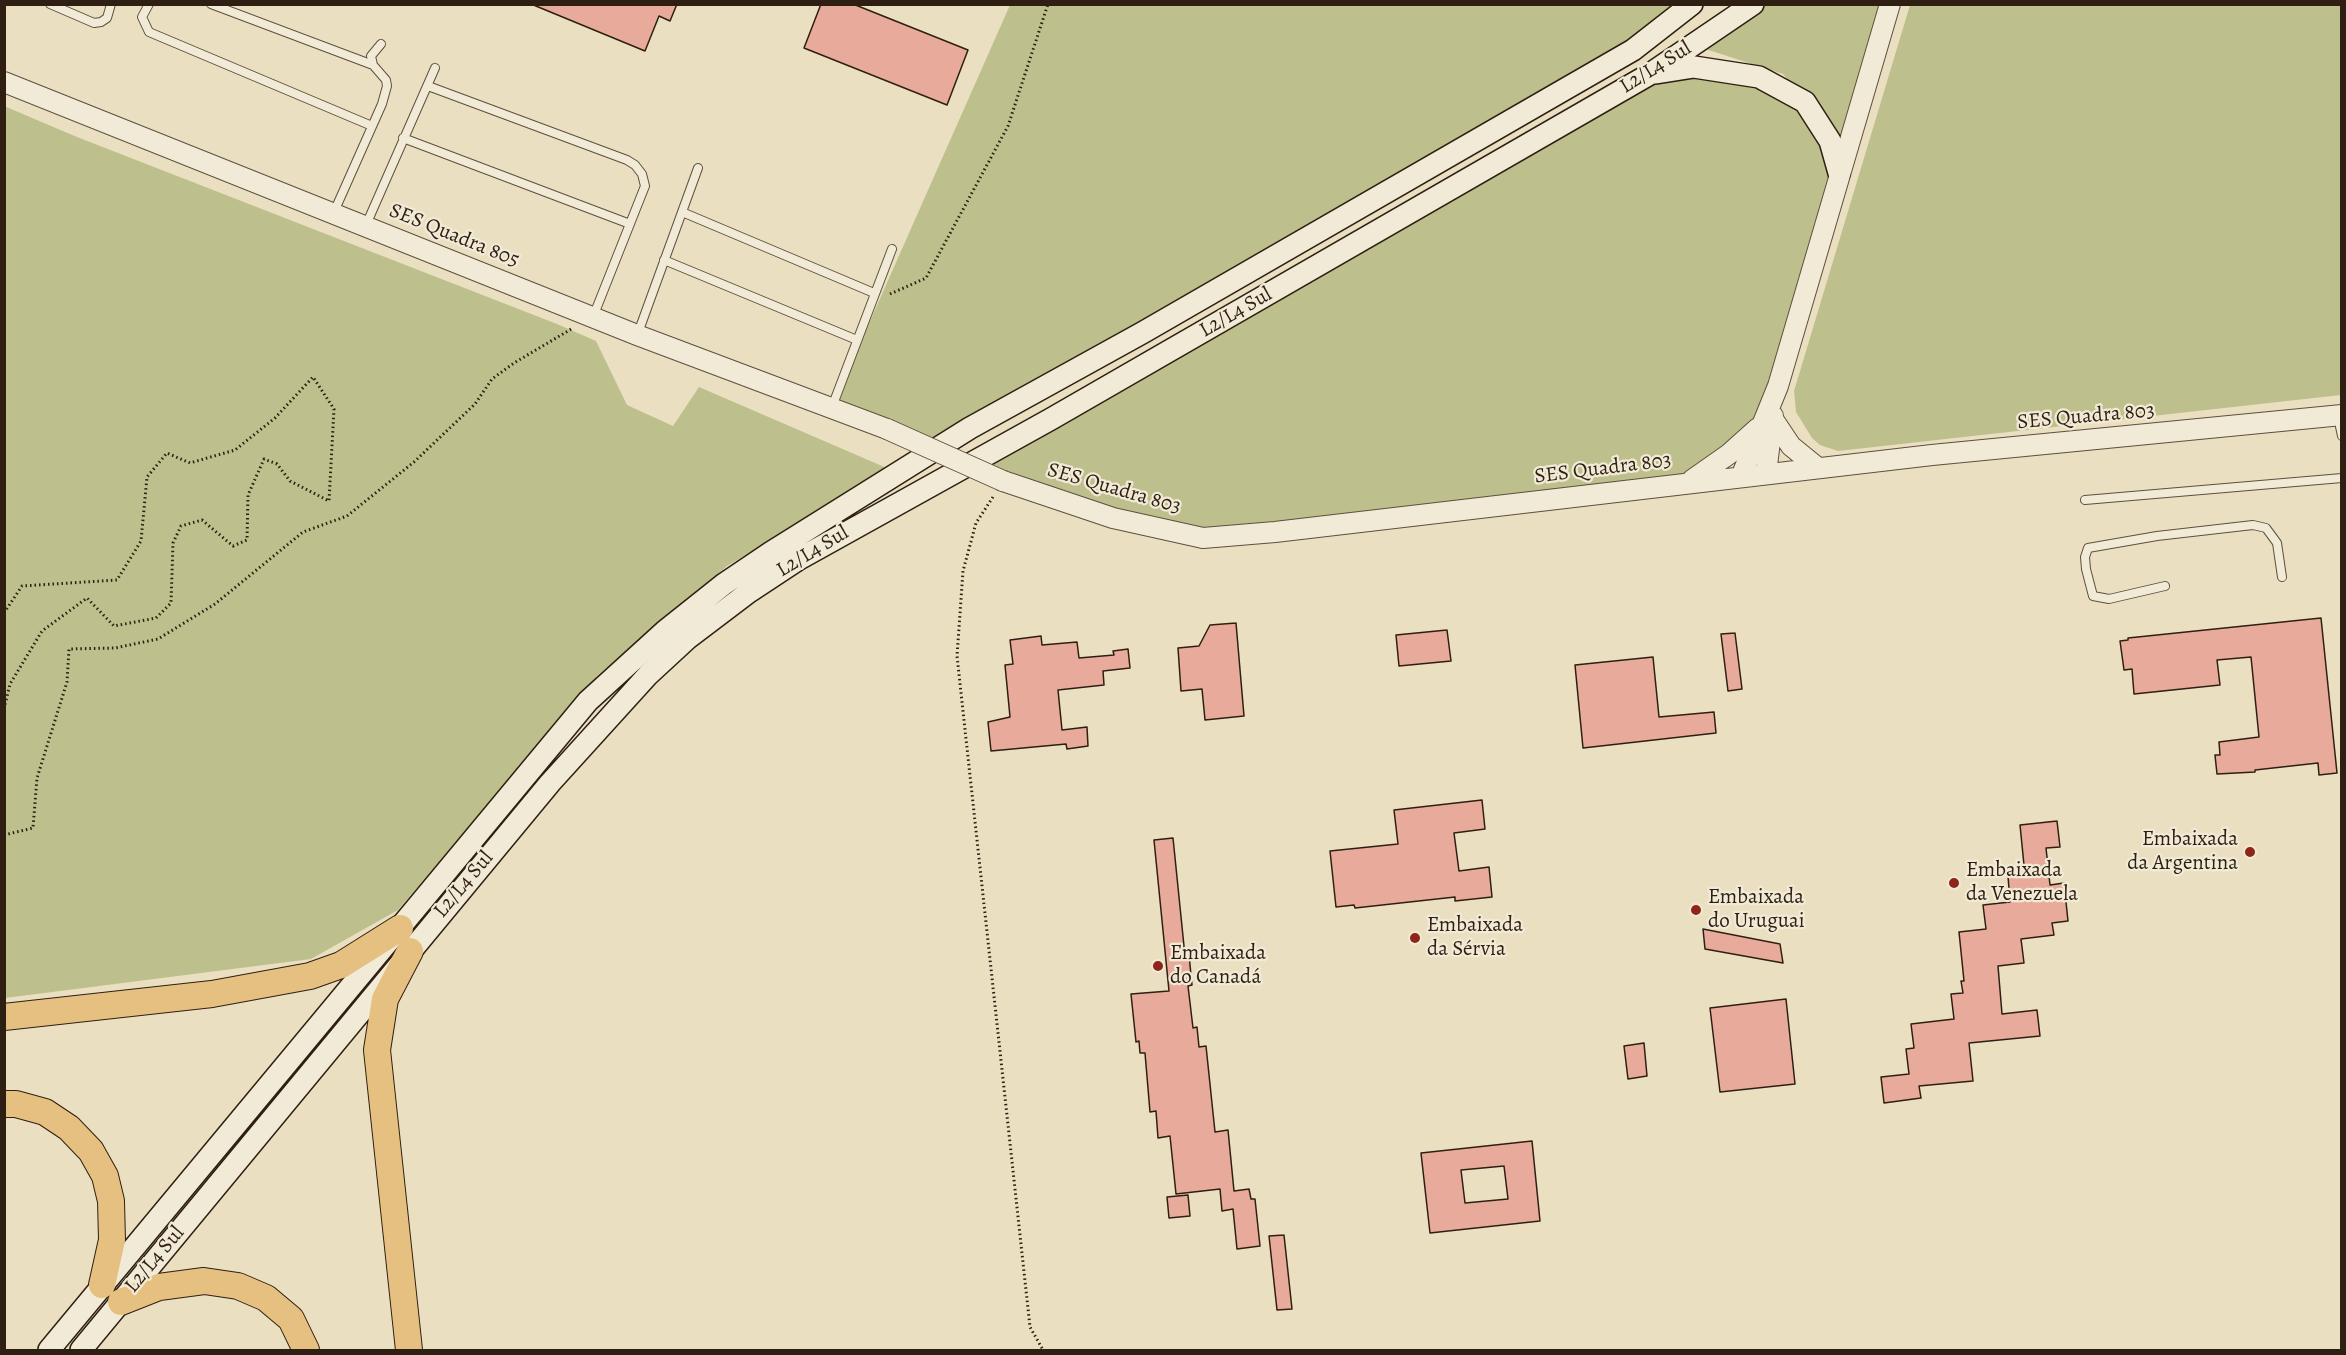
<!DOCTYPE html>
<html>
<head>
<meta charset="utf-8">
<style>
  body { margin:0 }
  #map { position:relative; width:2346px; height:1355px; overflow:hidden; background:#eadfc0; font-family:Alegreya,serif }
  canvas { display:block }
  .frame { position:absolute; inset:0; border:6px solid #2f1f12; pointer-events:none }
</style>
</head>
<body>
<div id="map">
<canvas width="2346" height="1355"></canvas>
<div class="frame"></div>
</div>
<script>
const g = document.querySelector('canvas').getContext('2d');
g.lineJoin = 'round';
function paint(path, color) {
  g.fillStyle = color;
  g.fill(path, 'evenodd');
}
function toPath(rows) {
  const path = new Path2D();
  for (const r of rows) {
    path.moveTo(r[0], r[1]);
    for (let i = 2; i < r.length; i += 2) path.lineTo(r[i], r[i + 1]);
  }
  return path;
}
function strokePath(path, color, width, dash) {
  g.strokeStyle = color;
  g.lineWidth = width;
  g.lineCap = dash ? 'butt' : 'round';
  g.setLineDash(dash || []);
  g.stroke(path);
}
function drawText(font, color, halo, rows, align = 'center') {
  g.font = font + ' Alegreya,serif';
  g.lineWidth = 4.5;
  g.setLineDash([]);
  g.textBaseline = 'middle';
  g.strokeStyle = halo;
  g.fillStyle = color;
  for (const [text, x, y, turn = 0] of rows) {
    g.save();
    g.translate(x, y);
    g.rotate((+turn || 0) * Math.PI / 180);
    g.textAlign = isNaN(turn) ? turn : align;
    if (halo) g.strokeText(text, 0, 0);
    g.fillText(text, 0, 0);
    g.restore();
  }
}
const green = toPath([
  [1010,5,1692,5,940,447,832,407],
  [1753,5,1890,5,1762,425,1687,484,1203,538,1003,481,984,456,1650,74,1694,67,1805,101,1783,74,1693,45],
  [1910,5,2341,5,2341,395,1838,451,1820,445,1812,438,1796,412,1794,391],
  [4,106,77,137,557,324,596,341,627,405,673,426,699,387,889,469,727,566,598,675,398,910,311,959,5,998]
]);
const building = toPath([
  [531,4,677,4,670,21,659,16,645,51,531,4],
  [821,4,853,4,968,50,947,105,804,48,821,4],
  [2321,618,2337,773,2319,775,2318,763,2255,770,2255,772,2217,774,2215,755,2220,755,2219,742,2259,737,2251,657,2217,660,2220,685,2134,694,2132,669,2124,670,2120,641,2128,640,2128,638,2321,618],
  [1236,623,1244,716,1205,720,1202,689,1181,691,1178,648,1199,646,1210,625,1236,623],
  [1447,630,1451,661,1399,666,1396,635,1447,630],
  [1735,633,1742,689,1728,691,1721,634,1735,633],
  [1041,636,1042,645,1077,642,1079,658,1114,655,1113,651,1128,649,1130,668,1103,671,1104,685,1058,690,1062,730,1087,727,1088,746,1067,749,1066,744,991,751,988,722,1010,717,1005,665,1013,664,1010,640,1041,636],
  [1653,657,1659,717,1714,712,1716,733,1583,748,1575,665,1653,657],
  [1482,800,1485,829,1454,833,1459,871,1489,867,1492,897,1455,901,1455,897,1355,908,1354,905,1336,907,1330,851,1398,844,1394,810,1482,800],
  [2057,821,2060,847,2046,848,2050,885,2064,883,2068,921,2052,923,2054,935,2021,939,2024,963,1998,966,2002,1014,2037,1010,2040,1036,1969,1043,1973,1081,1919,1086,1921,1098,1884,1103,1881,1077,1909,1074,1906,1049,1914,1048,1911,1024,1954,1019,1951,994,1963,993,1961,981,1964,981,1959,932,1986,929,1983,905,2010,902,2008,876,2025,875,2020,825,2057,821],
  [1173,838,1185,956,1189,955,1192,985,1188,986,1193,1028,1197,1027,1199,1047,1206,1046,1215,1132,1228,1130,1234,1191,1249,1189,1251,1199,1255,1199,1260,1246,1237,1249,1233,1209,1222,1211,1220,1189,1176,1194,1170,1136,1158,1138,1156,1111,1150,1112,1145,1053,1140,1053,1139,1041,1136,1042,1131,994,1169,991,1154,840,1173,838],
  [1703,929,1780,944,1783,963,1705,949,1703,929],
  [1786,999,1795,1084,1720,1092,1710,1008,1786,999],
  [1644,1043,1647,1076,1628,1079,1624,1046,1644,1043],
  [1532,1141,1540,1221,1430,1233,1421,1153,1532,1141],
  [1504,1166,1508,1199,1465,1203,1461,1170,1504,1166],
  [1188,1195,1190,1216,1169,1218,1167,1197,1188,1195],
  [1284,1235,1292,1309,1277,1310,1269,1236,1284,1235]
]);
const path = toPath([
  [890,294,926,278,1008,126,1048,4],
  [993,497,976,523,963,571,957,656,1030,1327,1043,1350],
  [4,613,22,586,117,580,141,541,147,477,167,453,190,463,235,450,275,418,313,377,334,409,329,501,290,481,277,464,264,459,248,495,247,540,233,546,202,520,181,526,173,543,171,603,156,618,114,626,87,598,42,631,10,684,4,709],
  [4,835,33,828,37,778,67,682,69,649,115,648,158,639,215,604,303,532,347,516,414,462,475,404,492,379,514,363,573,328]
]);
const service = toPath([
  [50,4,94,23,101,22,107,18,111,4],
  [149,4,142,17,149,32,372,126],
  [211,4,373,65],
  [428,86,627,160,635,165,642,174,645,186,593,317],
  [403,138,630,224],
  [334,212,382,104,387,86,386,80,373,65,371,56,381,44],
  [682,212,698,168],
  [366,225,435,68],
  [664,260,857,340],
  [638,333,682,212,874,293],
  [832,407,892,249],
  [2338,417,2342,436],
  [2085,500,2342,478],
  [2165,586,2109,599,2093,596,2086,569,2085,557,2088,548,2157,536,2253,525,2266,528,2277,543,2282,577]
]);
const tertiary = toPath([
  [4,82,637,335,887,429],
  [1773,419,1791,446,1818,468],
  [1766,474,1773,416],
  [1741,477,1778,386,1890,4],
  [1692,480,1729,454,1758,428],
  [1003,481,1113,518,1203,538,1275,532,1932,455,2342,415]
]);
const secondary = toPath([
  [1656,73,1694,67,1759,77,1805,102,1830,141,1839,173],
  [49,1350,588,701,665,631,724,584,770,553,970,428,1142,333,1633,50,1692,4],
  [81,1350,550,783,648,675,687,639,749,592,799,559,1051,419,1650,74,1753,4]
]);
const trunk = toPath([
  [4,1017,212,994,310,976,341,965,400,928],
  [4,1104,16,1104,45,1112,69,1128,91,1151,105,1176,111,1201,112,1240,102,1285],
  [121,1302,159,1287,204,1281,238,1286,266,1298,291,1319,306,1350],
  [409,1350,377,1050,385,999,410,951]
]);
const tertiaryBridge = toPath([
  [887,429,1003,481]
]);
const markers = [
  [2250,852,6,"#8f2418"],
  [1954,883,6,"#8f2418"],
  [1696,910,6,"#8f2418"],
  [1415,938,6,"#8f2418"],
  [1158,966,6,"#8f2418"]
];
const streetNames = [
  ["L2/L4 Sul",1656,68,-32],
  ["SES Quadra 805",454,236,22],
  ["L2/L4 Sul",1236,313,-30],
  ["SES Quadra 803",2086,417,-5],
  ["SES Quadra 803",1603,469,-7],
  ["SES Quadra 803",1114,489,16],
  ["L2/L4 Sul",813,552,-31],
  ["L2/L4 Sul",464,885,-50],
  ["L2/L4 Sul",155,1260,-50]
];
const poiNames = [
  ["Embaixada",2238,840,"right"],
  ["da Argentina",2238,864,"right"],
  ["Embaixada",1966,871],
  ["da Venezuela",1966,895],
  ["Embaixada",1708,898],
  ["do Uruguai",1708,922],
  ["Embaixada",1427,926],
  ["da Sérvia",1427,950],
  ["Embaixada",1170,954],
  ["do Canadá",1170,978]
];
paint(green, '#bdc08d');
paint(building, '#e8aa9b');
strokePath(building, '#2f1f12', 1.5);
strokePath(service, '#5e4f3e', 10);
strokePath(tertiary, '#5e4f3e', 22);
strokePath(secondary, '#2f1f12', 24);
strokePath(trunk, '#2f1f12', 28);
strokePath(path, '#2f1f12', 3, [1.5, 3]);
strokePath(service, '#f1ead6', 8);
strokePath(tertiary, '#f1ead6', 20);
strokePath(secondary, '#f1ead6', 21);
strokePath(trunk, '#e5c080', 26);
strokePath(tertiaryBridge, '#5e4f3e', 22, []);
strokePath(tertiaryBridge, '#f1ead6', 20);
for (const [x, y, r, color] of markers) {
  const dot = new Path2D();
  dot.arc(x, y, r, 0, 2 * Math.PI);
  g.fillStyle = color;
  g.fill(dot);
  strokePath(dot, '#f1ead6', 2);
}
drawText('21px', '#2f1f12', '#f1ead6', streetNames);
drawText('21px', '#2f1f12', '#f1ead6', poiNames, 'left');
</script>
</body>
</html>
